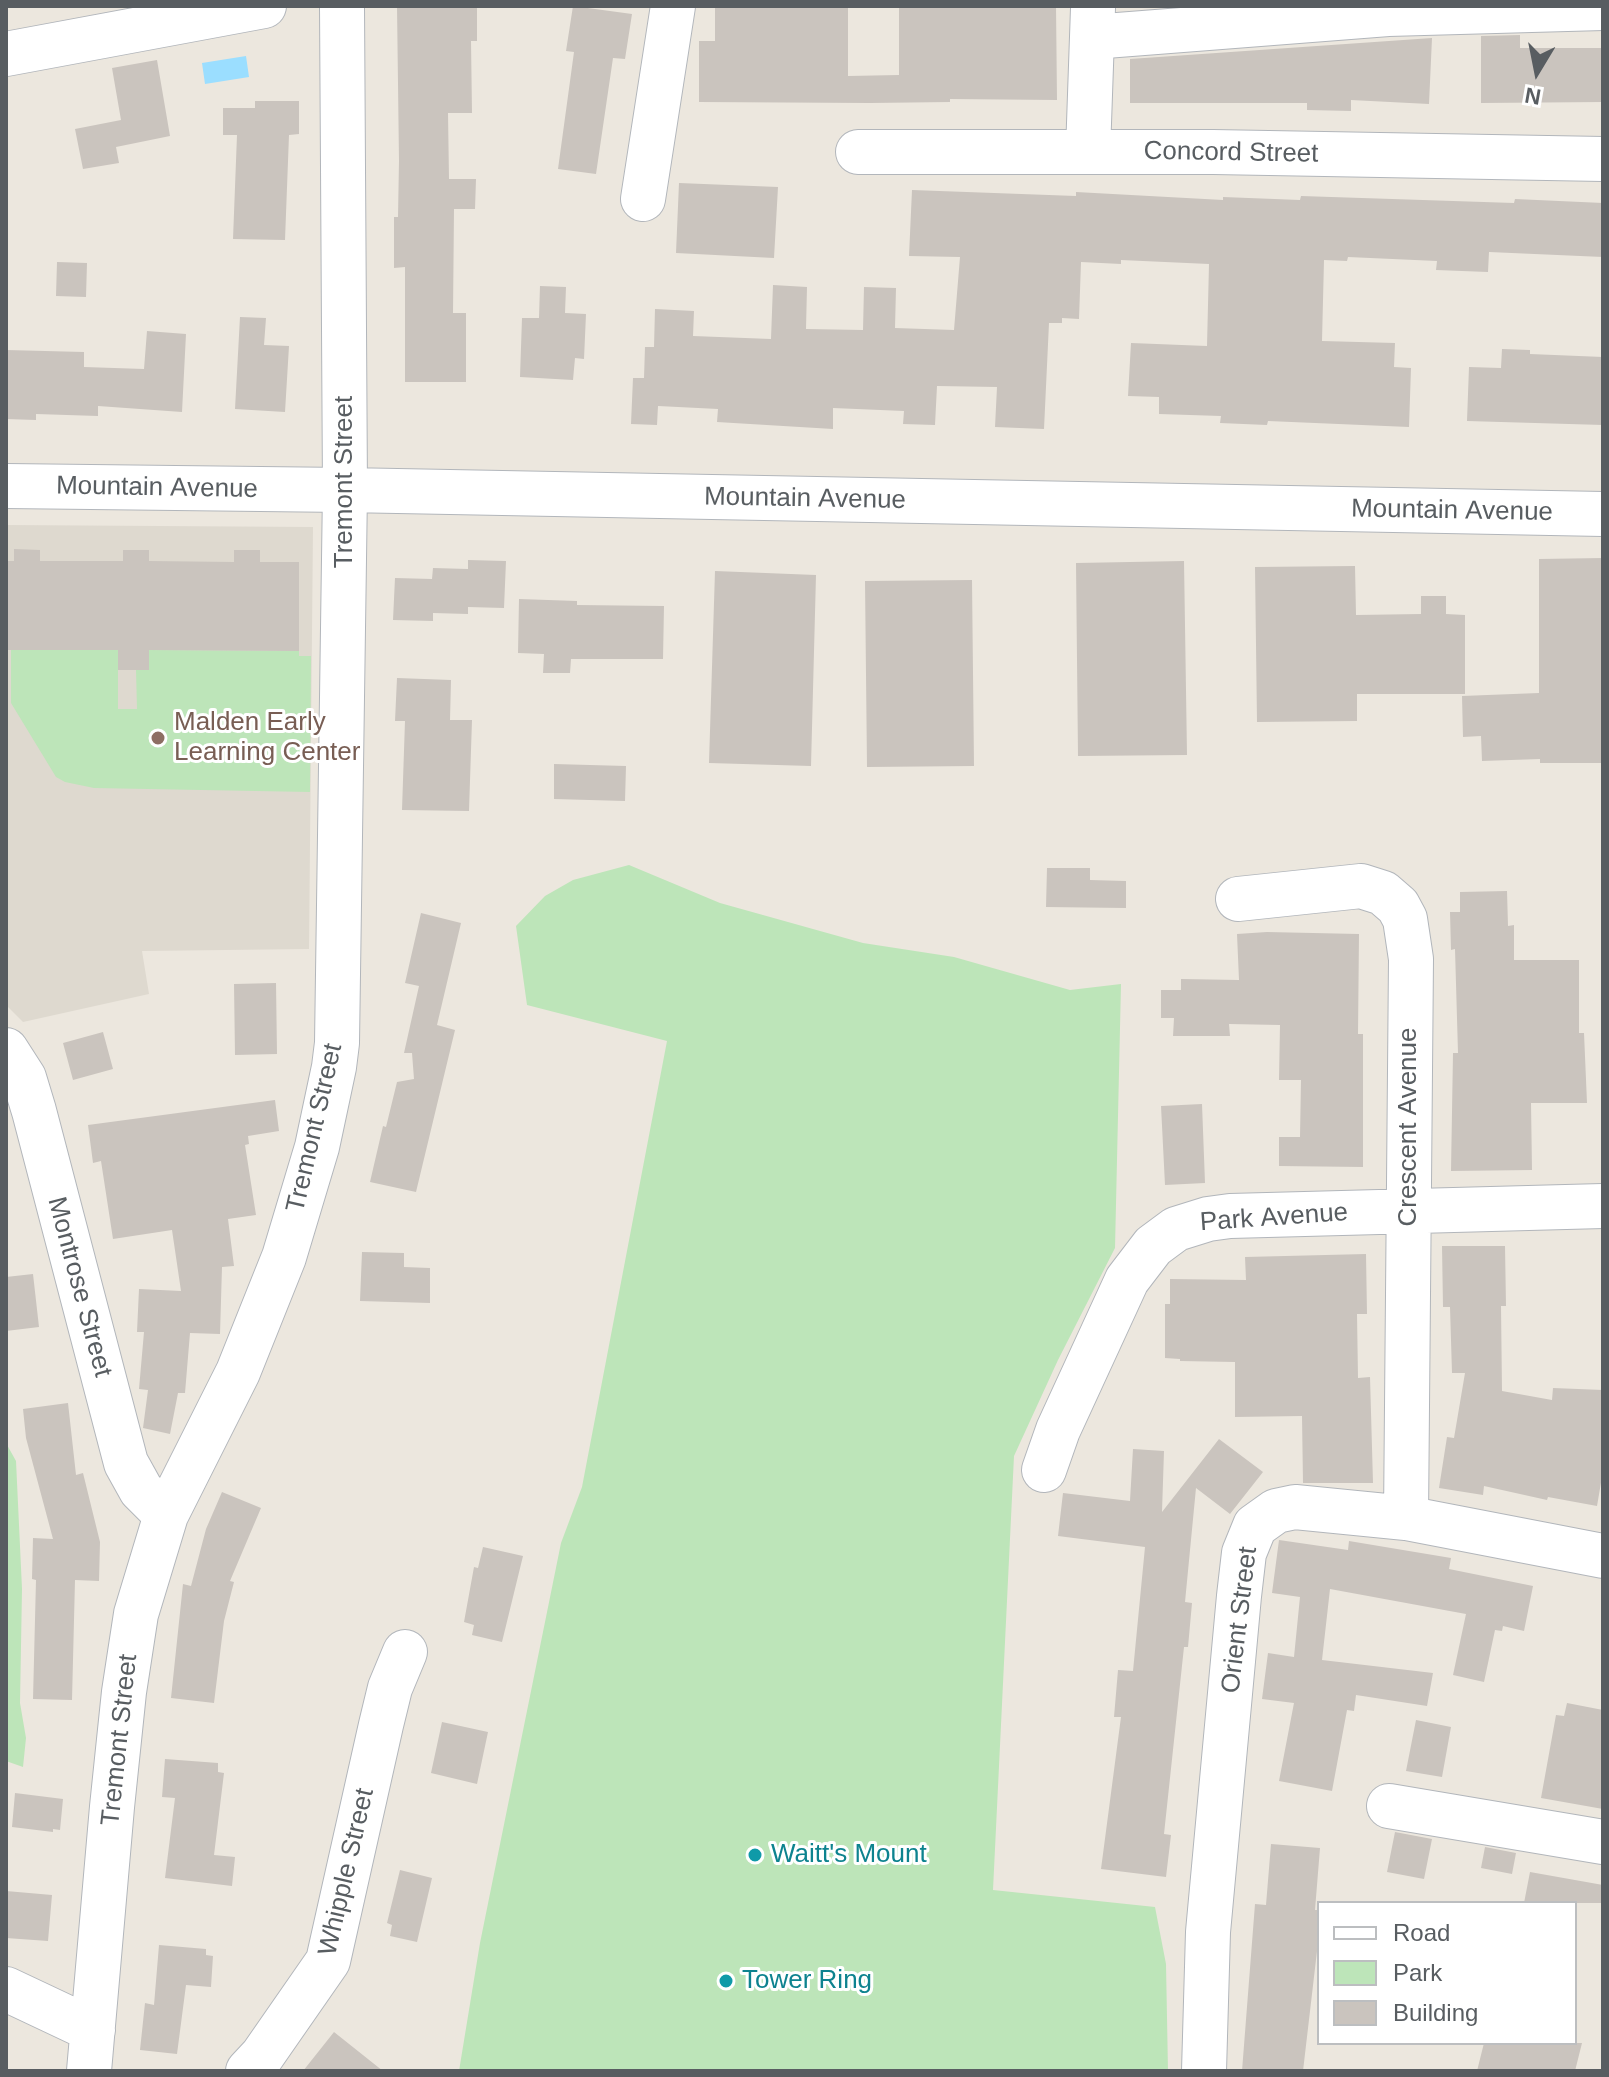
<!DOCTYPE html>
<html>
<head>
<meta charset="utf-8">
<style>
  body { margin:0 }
  #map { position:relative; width:1609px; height:2077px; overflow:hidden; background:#ece7de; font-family:Helvetica,sans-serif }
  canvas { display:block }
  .frame { position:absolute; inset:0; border:8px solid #585d61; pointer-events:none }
  .legend { position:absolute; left:1317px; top:1901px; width:260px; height:144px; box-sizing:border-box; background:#fff; border:2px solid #bcbec0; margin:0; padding:10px 14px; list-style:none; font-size:24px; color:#585d61 }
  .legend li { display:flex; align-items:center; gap:16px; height:40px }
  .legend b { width:40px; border:2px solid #bcbec0 }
  .north { position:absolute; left:1497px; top:32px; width:80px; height:80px; -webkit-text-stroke:6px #fff; paint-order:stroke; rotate:190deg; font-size:22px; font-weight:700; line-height:32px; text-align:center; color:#585d61 }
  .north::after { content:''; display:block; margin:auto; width:28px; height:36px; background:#585d61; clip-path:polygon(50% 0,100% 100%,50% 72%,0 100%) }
</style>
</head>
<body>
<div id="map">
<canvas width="1609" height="2077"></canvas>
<div class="frame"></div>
<ul class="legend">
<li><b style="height:10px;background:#fff"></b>Road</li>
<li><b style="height:22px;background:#bde5b9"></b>Park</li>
<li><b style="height:22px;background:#cac4be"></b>Building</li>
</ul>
<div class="north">N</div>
</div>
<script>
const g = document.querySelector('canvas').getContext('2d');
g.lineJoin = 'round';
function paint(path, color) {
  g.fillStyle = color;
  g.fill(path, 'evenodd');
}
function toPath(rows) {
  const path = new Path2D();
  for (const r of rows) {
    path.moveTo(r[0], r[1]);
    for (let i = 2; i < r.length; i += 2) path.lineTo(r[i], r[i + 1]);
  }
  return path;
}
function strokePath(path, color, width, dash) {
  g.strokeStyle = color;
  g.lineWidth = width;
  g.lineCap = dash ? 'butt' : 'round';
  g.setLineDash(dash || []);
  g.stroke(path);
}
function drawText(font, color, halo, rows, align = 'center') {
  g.font = font + ' Helvetica,sans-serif';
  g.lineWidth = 6;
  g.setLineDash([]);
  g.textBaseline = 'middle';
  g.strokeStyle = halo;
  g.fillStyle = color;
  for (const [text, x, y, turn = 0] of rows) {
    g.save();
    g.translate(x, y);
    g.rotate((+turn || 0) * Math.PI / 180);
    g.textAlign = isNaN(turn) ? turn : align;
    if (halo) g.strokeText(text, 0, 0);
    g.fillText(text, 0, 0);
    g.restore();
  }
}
const education = toPath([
  [6,525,313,527,309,949,142,951,149,994,23,1022,6,1005]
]);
const green = toPath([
  [11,650,118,650,118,709,137,709,136,670,149,650,299,651,299,656,311,656,310,792,94,788,65,782,56,777,11,703],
  [629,865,720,903,863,943,954,957,1070,990,1121,984,1115,1248,1058,1360,1014,1456,993,1890,1155,1907,1166,1964,1168,2071,459,2071,480,1943,561,1543,582,1487,667,1041,527,1005,516,926,545,896,573,880],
  [6,1443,16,1461,22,1589,20,1703,26,1738,23,1767,6,1761]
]);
const water = toPath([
  [246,56,249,77,205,84,202,63]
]);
const building = toPath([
  [397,6,477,6,477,41,471,41,472,113,448,113,449,179,476,179,475,209,454,209,453,313,466,313,466,382,405,382,405,267,394,268,394,217,398,217,399,161],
  [573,6,632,14,625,59,613,58,596,174,558,169,574,52,566,51],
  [715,6,848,6,848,76,899,75,899,6,1056,6,1057,100,950,99,950,102,870,103,699,102,699,41,715,41],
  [1520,35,1520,48,1603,48,1603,102,1481,103,1481,36],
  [1432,38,1429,104,1351,100,1351,111,1307,110,1307,103,1130,103,1130,59],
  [157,60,170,136,116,147,119,163,83,169,75,129,121,120,112,68],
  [255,101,299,101,299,134,289,135,285,240,233,239,237,135,223,135,223,108,255,108],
  [679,183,778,187,774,258,676,253],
  [912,190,1076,196,1076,192,1223,200,1223,197,1300,200,1301,196,1514,203,1515,199,1603,203,1603,257,1489,252,1488,272,1436,270,1437,261,1348,257,1347,261,1324,260,1322,341,1395,343,1394,367,1411,368,1409,427,1268,421,1267,425,1220,423,1221,416,1159,414,1159,397,1128,396,1131,343,1207,346,1209,264,1121,260,1121,264,1081,262,1079,319,1062,318,1062,323,1049,323,1044,429,995,427,997,387,937,386,935,425,903,424,904,411,833,408,833,429,717,422,718,409,658,406,657,425,631,424,633,378,644,378,645,347,654,347,655,309,694,311,693,336,771,339,773,285,807,287,806,329,863,330,864,287,896,288,895,328,954,330,960,257,909,256],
  [57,262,87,263,86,297,56,296],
  [540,286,566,287,565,313,586,314,584,359,575,358,573,380,520,377,522,318,539,318],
  [240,317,266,318,264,345,289,346,285,412,235,409],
  [147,331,186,334,182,412,98,406,98,416,36,414,36,420,6,419,6,350,84,352,84,367,144,369],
  [1502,349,1530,350,1530,354,1603,357,1603,425,1467,421,1469,367,1501,368],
  [14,549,40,550,40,561,123,561,123,550,149,550,149,561,234,562,234,550,260,550,260,562,299,562,299,651,149,650,149,670,118,670,118,650,6,650,6,561,14,561],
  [1603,558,1603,763,1540,763,1540,759,1482,761,1481,736,1463,737,1462,696,1539,693,1539,559],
  [468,560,506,561,504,608,468,607,468,614,433,613,433,621,393,620,395,578,432,579,433,568,468,569],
  [1184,561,1187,755,1078,756,1076,563],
  [1355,566,1356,615,1421,614,1421,596,1446,596,1446,614,1465,615,1465,694,1357,694,1357,721,1257,722,1255,567],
  [715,571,816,575,811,766,709,763],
  [972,580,974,766,867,767,865,581],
  [519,599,577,601,577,605,664,606,663,659,571,659,570,673,543,673,544,654,518,653],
  [397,678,451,680,450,720,472,720,469,811,402,810,405,721,395,721],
  [554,764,626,766,625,801,554,799],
  [1047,868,1090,868,1090,880,1126,881,1126,908,1046,907],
  [1507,891,1508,926,1514,925,1514,960,1579,960,1579,1033,1584,1033,1587,1103,1531,1103,1532,1170,1451,1171,1453,1053,1458,1053,1455,949,1451,950,1450,912,1460,912,1460,892],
  [421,913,461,923,437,1025,455,1030,416,1192,370,1182,383,1126,386,1127,397,1082,414,1079,412,1053,404,1053,419,986,405,983],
  [1267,932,1359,934,1358,1034,1363,1034,1363,1167,1279,1166,1279,1137,1300,1137,1301,1080,1279,1080,1280,1025,1229,1024,1230,1036,1173,1036,1174,1018,1161,1018,1161,990,1181,990,1181,979,1239,980,1237,934],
  [276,983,277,1054,235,1055,234,984],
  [103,1032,113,1069,73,1080,63,1043],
  [275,1100,279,1131,248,1136,249,1144,245,1145,256,1215,228,1219,234,1266,222,1267,220,1334,190,1333,185,1393,178,1393,170,1434,143,1428,148,1390,139,1389,144,1332,137,1332,139,1289,181,1291,172,1230,113,1239,101,1161,93,1163,88,1125],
  [1202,1104,1205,1183,1165,1185,1161,1106],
  [1442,1246,1505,1246,1506,1306,1501,1306,1502,1391,1552,1400,1553,1388,1603,1390,1603,1471,1597,1506,1548,1497,1547,1500,1484,1486,1483,1495,1439,1488,1447,1437,1454,1438,1465,1373,1452,1373,1450,1307,1443,1307],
  [362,1252,404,1253,404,1267,430,1268,430,1303,360,1301],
  [1366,1254,1367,1314,1357,1314,1358,1378,1370,1377,1373,1483,1303,1483,1302,1416,1235,1417,1235,1362,1180,1361,1180,1359,1165,1358,1165,1304,1170,1304,1170,1279,1246,1280,1245,1257],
  [33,1274,39,1327,6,1331,6,1277],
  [68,1403,76,1475,83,1473,100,1542,99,1581,75,1580,72,1700,33,1699,36,1580,32,1579,33,1538,53,1539,26,1438,23,1409],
  [1219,1439,1263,1472,1230,1514,1196,1488,1185,1602,1192,1603,1188,1647,1184,1647,1164,1834,1171,1835,1166,1877,1101,1869,1121,1717,1114,1717,1118,1670,1133,1671,1145,1547,1058,1536,1063,1493,1130,1501,1133,1449,1164,1451,1162,1512],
  [222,1492,261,1508,230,1581,234,1582,224,1621,214,1703,171,1698,183,1584,191,1586,206,1529],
  [1279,1540,1348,1550,1349,1541,1451,1558,1449,1569,1533,1586,1524,1631,1503,1626,1502,1631,1495,1630,1484,1682,1453,1675,1466,1614,1330,1589,1322,1660,1433,1673,1427,1706,1356,1695,1354,1711,1347,1710,1332,1791,1279,1781,1294,1703,1262,1699,1268,1653,1294,1657,1300,1597,1272,1593],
  [483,1547,523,1556,502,1642,472,1635,474,1625,464,1622,474,1567,478,1568],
  [1567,1703,1603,1710,1603,1809,1541,1798,1556,1715,1564,1716],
  [1416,1720,1451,1727,1442,1777,1406,1771],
  [442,1722,488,1732,477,1784,431,1773],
  [165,1759,218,1763,218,1772,224,1773,214,1855,235,1857,232,1886,165,1878,175,1798,162,1797],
  [15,1793,63,1799,60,1830,53,1829,53,1832,12,1827],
  [1395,1832,1432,1839,1424,1879,1387,1872],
  [1271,1844,1320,1848,1315,1910,1319,1910,1319,1934,1303,2071,1242,2071,1255,1904,1266,1905],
  [1485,1847,1516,1853,1512,1874,1481,1868],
  [400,1870,432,1878,417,1942,390,1936,392,1925,387,1923],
  [1530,1872,1603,1885,1603,1903,1524,1903],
  [6,1891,52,1895,48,1941,6,1938],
  [159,1945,206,1949,206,1955,213,1956,211,1987,186,1985,177,2054,140,2050,145,2003,154,2005],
  [334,2032,383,2071,303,2071],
  [1484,2043,1582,2043,1575,2071,1477,2071]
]);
const minor = toPath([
  [1092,37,1388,14,1603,8],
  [6,54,264,6],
  [858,152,1213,152,1603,159],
  [1088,152,1093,8],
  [643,199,673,6],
  [6,486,345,490,1603,514],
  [1238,899,1361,886,1383,893,1398,906,1405,919,1411,959,1406,1518],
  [6,1050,24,1078,34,1111,126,1463,141,1490,166,1515],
  [1044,1470,1058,1430,1127,1280,1153,1246,1176,1229,1208,1219,1230,1216,1603,1206],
  [1389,1806,1603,1842],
  [6,1989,93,2030],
  [89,2071,112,1807,124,1692,136,1614,166,1515,238,1372,284,1257,317,1147,334,1067,337,1043,345,490,342,6],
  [248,2071,262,2056,328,1961,381,1725,390,1688,405,1652],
  [1204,2071,1208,1932,1239,1596,1244,1553,1255,1526,1276,1511,1295,1507,1406,1518,1603,1556]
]);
const markers = [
  [158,738,8,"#8d6e63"],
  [755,1855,8,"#0f9aa8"],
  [726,1981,8,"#0f9aa8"]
];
const streetNames = [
  ["Concord Street",1231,153,1],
  ["Tremont Street",345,482,-90],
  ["Mountain Avenue",157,488,1],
  ["Mountain Avenue",805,499,1],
  ["Mountain Avenue",1452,511,1],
  ["Crescent Avenue",1409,1127,-90],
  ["Tremont Street",315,1128,-77],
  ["Park Avenue",1274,1218,-4],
  ["Montrose Street",79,1287,75],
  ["Orient Street",1240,1620,-83],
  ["Tremont Street",120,1740,-84],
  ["Whipple Street",347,1872,-77]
];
const educationNames = [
  ["Malden Early",174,723],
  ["Learning Center",174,753]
];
const cultureNames = [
  ["Waitt's Mount",771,1855],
  ["Tower Ring",742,1981]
];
paint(education, '#ded9cf');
paint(green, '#bde5b9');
paint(water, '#9bdeff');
paint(building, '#cac4be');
strokePath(minor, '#b2b6bb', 46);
strokePath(minor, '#fff', 44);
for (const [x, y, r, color] of markers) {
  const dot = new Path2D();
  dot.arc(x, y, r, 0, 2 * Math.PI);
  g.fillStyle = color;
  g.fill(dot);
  strokePath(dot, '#fff', 3);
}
drawText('26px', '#585d61', '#fff', streetNames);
drawText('26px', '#785e54', '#fff', educationNames, 'left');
drawText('26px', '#0d838f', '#fff', cultureNames, 'left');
</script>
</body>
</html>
